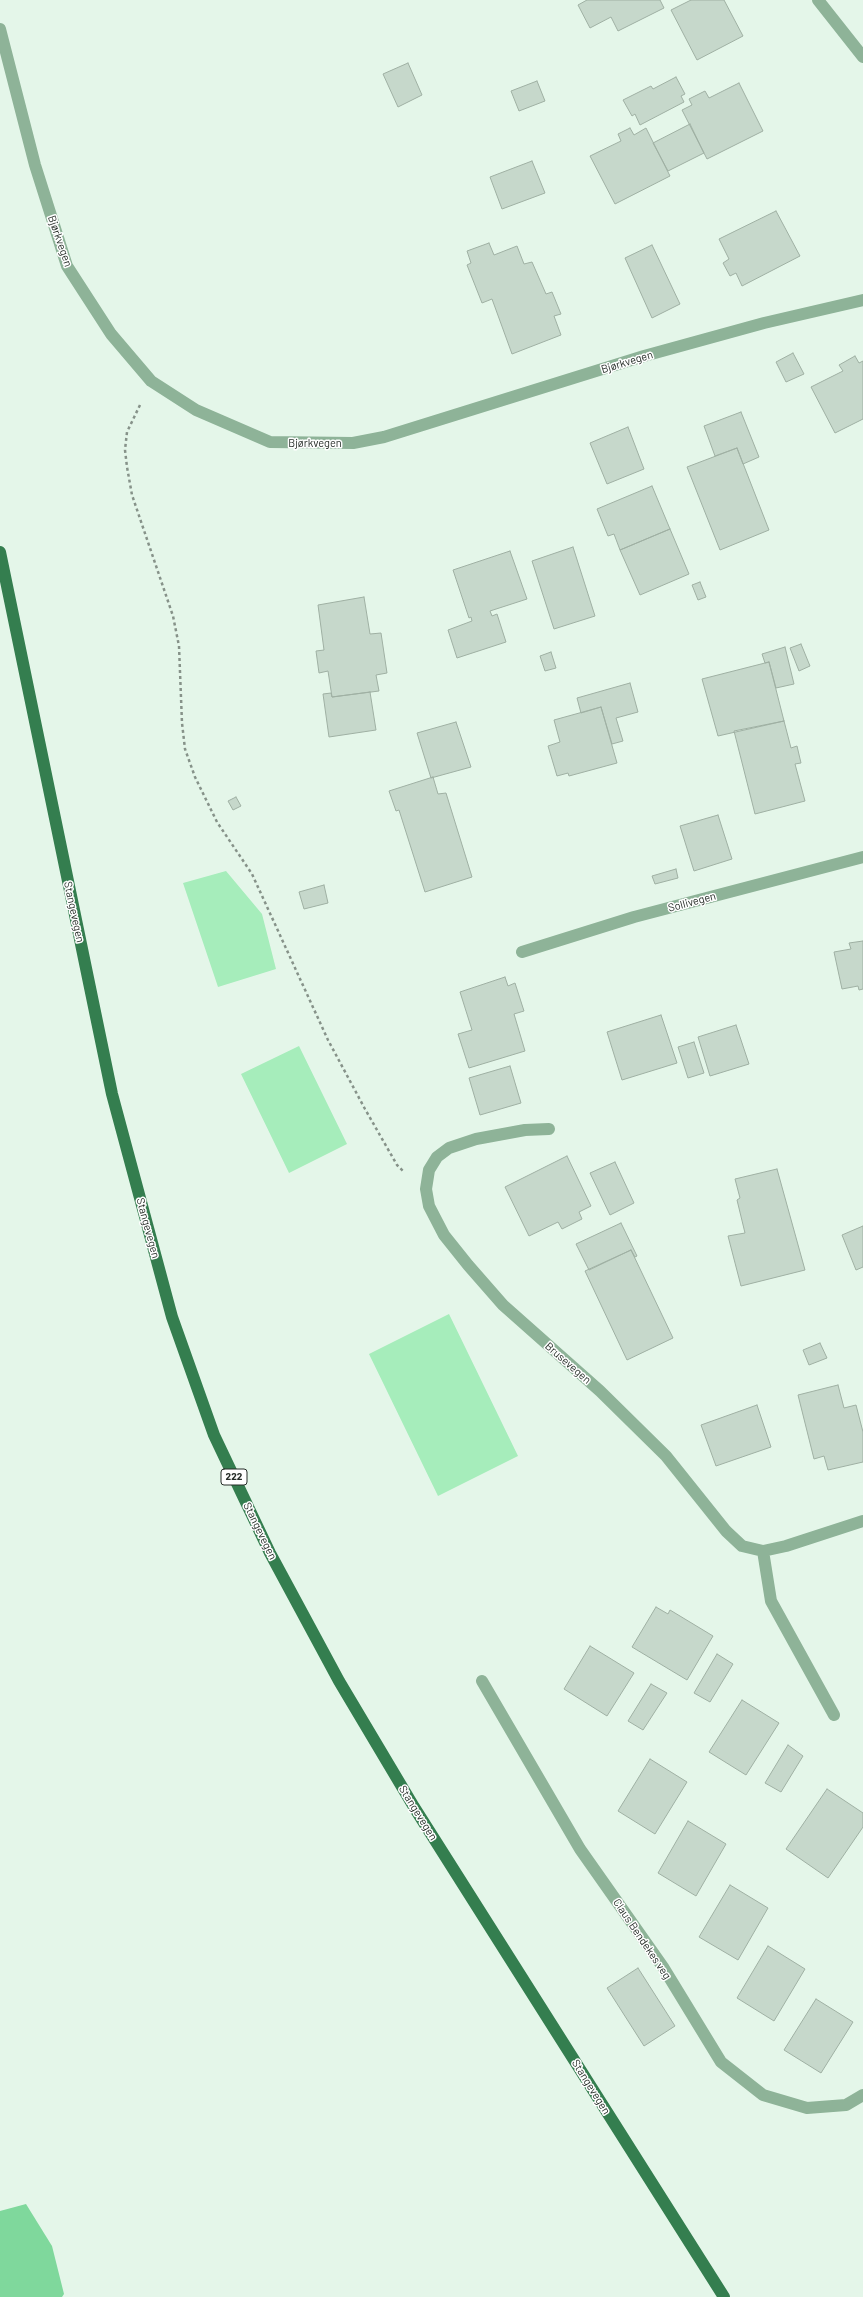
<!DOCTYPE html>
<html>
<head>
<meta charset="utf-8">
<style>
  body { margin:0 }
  canvas { display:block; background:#e4f6e9 }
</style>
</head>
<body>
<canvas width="863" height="2297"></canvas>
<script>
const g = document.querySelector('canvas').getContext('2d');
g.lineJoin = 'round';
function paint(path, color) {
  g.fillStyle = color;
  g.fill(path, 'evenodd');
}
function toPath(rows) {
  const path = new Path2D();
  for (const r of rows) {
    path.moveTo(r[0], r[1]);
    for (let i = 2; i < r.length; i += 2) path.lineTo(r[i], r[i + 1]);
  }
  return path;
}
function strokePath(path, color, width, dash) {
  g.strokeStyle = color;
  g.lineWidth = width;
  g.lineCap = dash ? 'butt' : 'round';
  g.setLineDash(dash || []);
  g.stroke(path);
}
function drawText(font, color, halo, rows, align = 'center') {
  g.font = font + ' Barlow,sans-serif';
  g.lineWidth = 3;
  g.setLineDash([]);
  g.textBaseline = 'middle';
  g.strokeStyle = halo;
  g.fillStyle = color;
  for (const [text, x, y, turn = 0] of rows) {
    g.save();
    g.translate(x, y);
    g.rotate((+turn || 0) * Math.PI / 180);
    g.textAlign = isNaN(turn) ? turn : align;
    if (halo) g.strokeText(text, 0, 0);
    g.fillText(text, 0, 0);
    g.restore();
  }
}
const green = toPath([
  [226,871,262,914,276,969,218,987,183,883],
  [299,1046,347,1144,289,1173,241,1074],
  [449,1314,518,1456,438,1496,369,1354]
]);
const forest = toPath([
  [26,2204,52,2246,64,2294,62,2297,0,2297,0,2211]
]);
const building = toPath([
  [587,0,660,0,664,8,618,31,611,17,590,28,578,5,587,0],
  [691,0,724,0,743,36,697,60,671,10,691,0],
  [408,63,422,95,398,107,383,74,408,63],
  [676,77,685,94,681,96,684,102,640,125,635,114,632,116,623,100,651,86,653,89,676,77],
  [537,81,545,101,519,111,511,91,537,81],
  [739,83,763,131,707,159,682,110,692,105,689,99,705,91,709,98,739,83],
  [690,124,704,153,668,171,653,143,690,124],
  [630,128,634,135,646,128,670,176,615,204,590,156,621,141,618,134,630,128],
  [532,161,545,193,502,209,490,177,532,161],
  [776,211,800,256,742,286,736,273,730,276,723,263,729,259,719,239,776,211],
  [489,243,494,255,517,246,524,264,532,262,546,294,552,292,561,314,554,316,561,335,512,354,492,299,482,303,467,265,471,263,467,251,489,243],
  [652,245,680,304,652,318,625,258,652,245],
  [793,353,804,374,786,382,776,362,793,353],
  [855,356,859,363,863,361,863,419,835,433,811,387,843,371,839,365,855,356],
  [741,412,759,457,743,464,737,448,715,456,704,426,741,412],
  [628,427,644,469,607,484,590,443,628,427],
  [737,448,769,530,720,550,687,467,737,448],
  [652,486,670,529,620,550,614,534,608,536,597,509,652,486],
  [670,529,689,574,640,595,620,550,670,529],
  [573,547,595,616,554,629,532,561,573,547],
  [510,551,527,599,490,611,492,616,497,614,506,642,457,658,448,630,472,621,471,617,469,618,453,570,510,551],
  [700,582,706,597,698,600,692,585,700,582],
  [364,597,370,634,381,633,387,673,376,675,379,691,332,697,328,671,319,673,316,651,324,650,318,605,364,597],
  [801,644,810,666,799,671,790,648,801,644],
  [785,647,794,684,776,688,769,662,765,663,762,654,785,647],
  [551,652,556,668,545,671,540,656,551,652],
  [769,662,784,721,718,736,702,679,769,662],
  [630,683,638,712,616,718,623,741,612,744,601,707,581,713,577,698,630,683],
  [370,692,376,730,329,737,323,694,331,693,332,697,370,692],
  [601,707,617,763,569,776,568,773,557,776,548,746,560,742,554,720,601,707],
  [784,721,791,748,797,746,801,763,795,764,805,801,755,814,734,731,784,721],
  [456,722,471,767,431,778,417,733,456,722],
  [433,777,438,794,446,793,472,877,425,892,399,810,396,811,389,791,433,777],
  [236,797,241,806,233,810,228,801,236,797],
  [718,815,732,859,694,871,680,826,718,815],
  [676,869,678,878,655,884,652,876,676,869],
  [324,885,328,903,304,909,299,892,324,885],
  [863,941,863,989,859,990,858,986,842,989,834,952,851,949,849,943,863,941],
  [505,977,508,986,515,983,524,1011,514,1014,525,1051,469,1068,458,1034,472,1030,460,992,505,977],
  [661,1015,677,1063,622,1080,607,1032,661,1015],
  [736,1025,749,1064,710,1076,698,1037,736,1025],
  [694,1042,704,1073,688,1078,678,1047,694,1042],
  [510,1066,521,1103,480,1115,469,1078,510,1066],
  [567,1156,591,1206,579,1212,582,1219,562,1229,558,1222,529,1236,505,1187,567,1156],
  [615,1162,634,1203,610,1215,590,1173,615,1162],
  [777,1169,805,1270,741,1286,728,1236,745,1233,737,1200,740,1198,735,1179,777,1169],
  [621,1223,637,1256,635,1257,631,1250,589,1270,576,1244,621,1223],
  [863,1226,863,1267,856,1270,842,1235,863,1226],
  [631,1250,673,1338,627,1360,585,1271,631,1250],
  [820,1343,827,1358,809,1365,803,1350,820,1343],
  [838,1385,844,1408,856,1405,863,1432,863,1462,828,1470,824,1456,814,1459,798,1395,838,1385],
  [757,1405,771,1447,716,1466,701,1425,757,1405],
  [656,1607,668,1614,670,1610,713,1636,687,1680,632,1647,656,1607],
  [590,1646,634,1673,607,1716,564,1689,590,1646],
  [717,1654,733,1664,710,1702,694,1693,717,1654],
  [651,1684,667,1693,643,1730,628,1721,651,1684],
  [742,1700,779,1723,746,1775,709,1752,742,1700],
  [788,1745,803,1756,781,1792,765,1783,788,1745],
  [650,1759,687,1782,655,1834,618,1811,650,1759],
  [827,1789,863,1813,863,1827,828,1878,786,1849,827,1789],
  [688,1821,726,1844,696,1896,658,1873,688,1821],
  [730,1885,768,1908,738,1960,699,1937,730,1885],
  [768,1946,805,1969,774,2021,737,1998,768,1946],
  [638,1968,675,2026,644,2046,607,1988,638,1968],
  [816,1999,853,2022,821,2073,784,2050,816,1999]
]);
const path = toPath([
  [140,405,127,432,125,450,127,467,132,495,173,616,179,646,182,723,185,749,195,777,217,822,252,874,328,1040,365,1109,397,1165,403,1171]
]);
const minor = toPath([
  [818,0,863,57],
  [0,29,35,165,67,266,111,334,151,381,196,410,270,442,353,443,384,437,644,356,764,323,863,300],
  [522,952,634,917,863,857],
  [549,1129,525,1130,476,1139,449,1148,437,1157,429,1170,426,1189,429,1206,444,1235,468,1265,503,1305,600,1391,666,1456,726,1531,742,1546,763,1551,786,1546,863,1521],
  [763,1551,771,1601,834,1715],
  [482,1681,580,1849,663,1967,721,2062,763,2095,807,2108,846,2105,863,2095]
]);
const major = toPath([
  [0,552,112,1094,172,1317,214,1435,270,1553,339,1681,414,1807,724,2297]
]);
const shields = [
  [234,1477,26]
];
const shieldNames = [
  ["222",234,1477]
];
const streetNames = [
  ["Bjørkvegen",60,241,71],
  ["Bjørkvegen",627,362,-17],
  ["Bjørkvegen",315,443],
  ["Sollivegen",692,902,-15],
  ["Stangevegen",74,912,78],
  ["Stangevegen",148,1228,75],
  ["Brusevegen",568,1363,41],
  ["Stangevegen",260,1531,64],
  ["Stangevegen",418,1813,58],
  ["Claus Bendekes veg",642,1939,56],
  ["Stangevegen",591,2087,58]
];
paint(green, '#a6edbb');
paint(forest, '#7fd89c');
paint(building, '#c6d8cb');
strokePath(building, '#9fb0a3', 1);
strokePath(path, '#869289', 2.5, [3, 3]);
strokePath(minor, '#8eb398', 12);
strokePath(major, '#347e4f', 12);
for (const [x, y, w] of shields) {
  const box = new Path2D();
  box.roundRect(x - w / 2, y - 8, w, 16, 3);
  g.fillStyle = '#fff';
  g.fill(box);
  strokePath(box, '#262d28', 1);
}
drawText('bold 10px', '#262d28', null, shieldNames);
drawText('11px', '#262d28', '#fff', streetNames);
</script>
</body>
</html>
